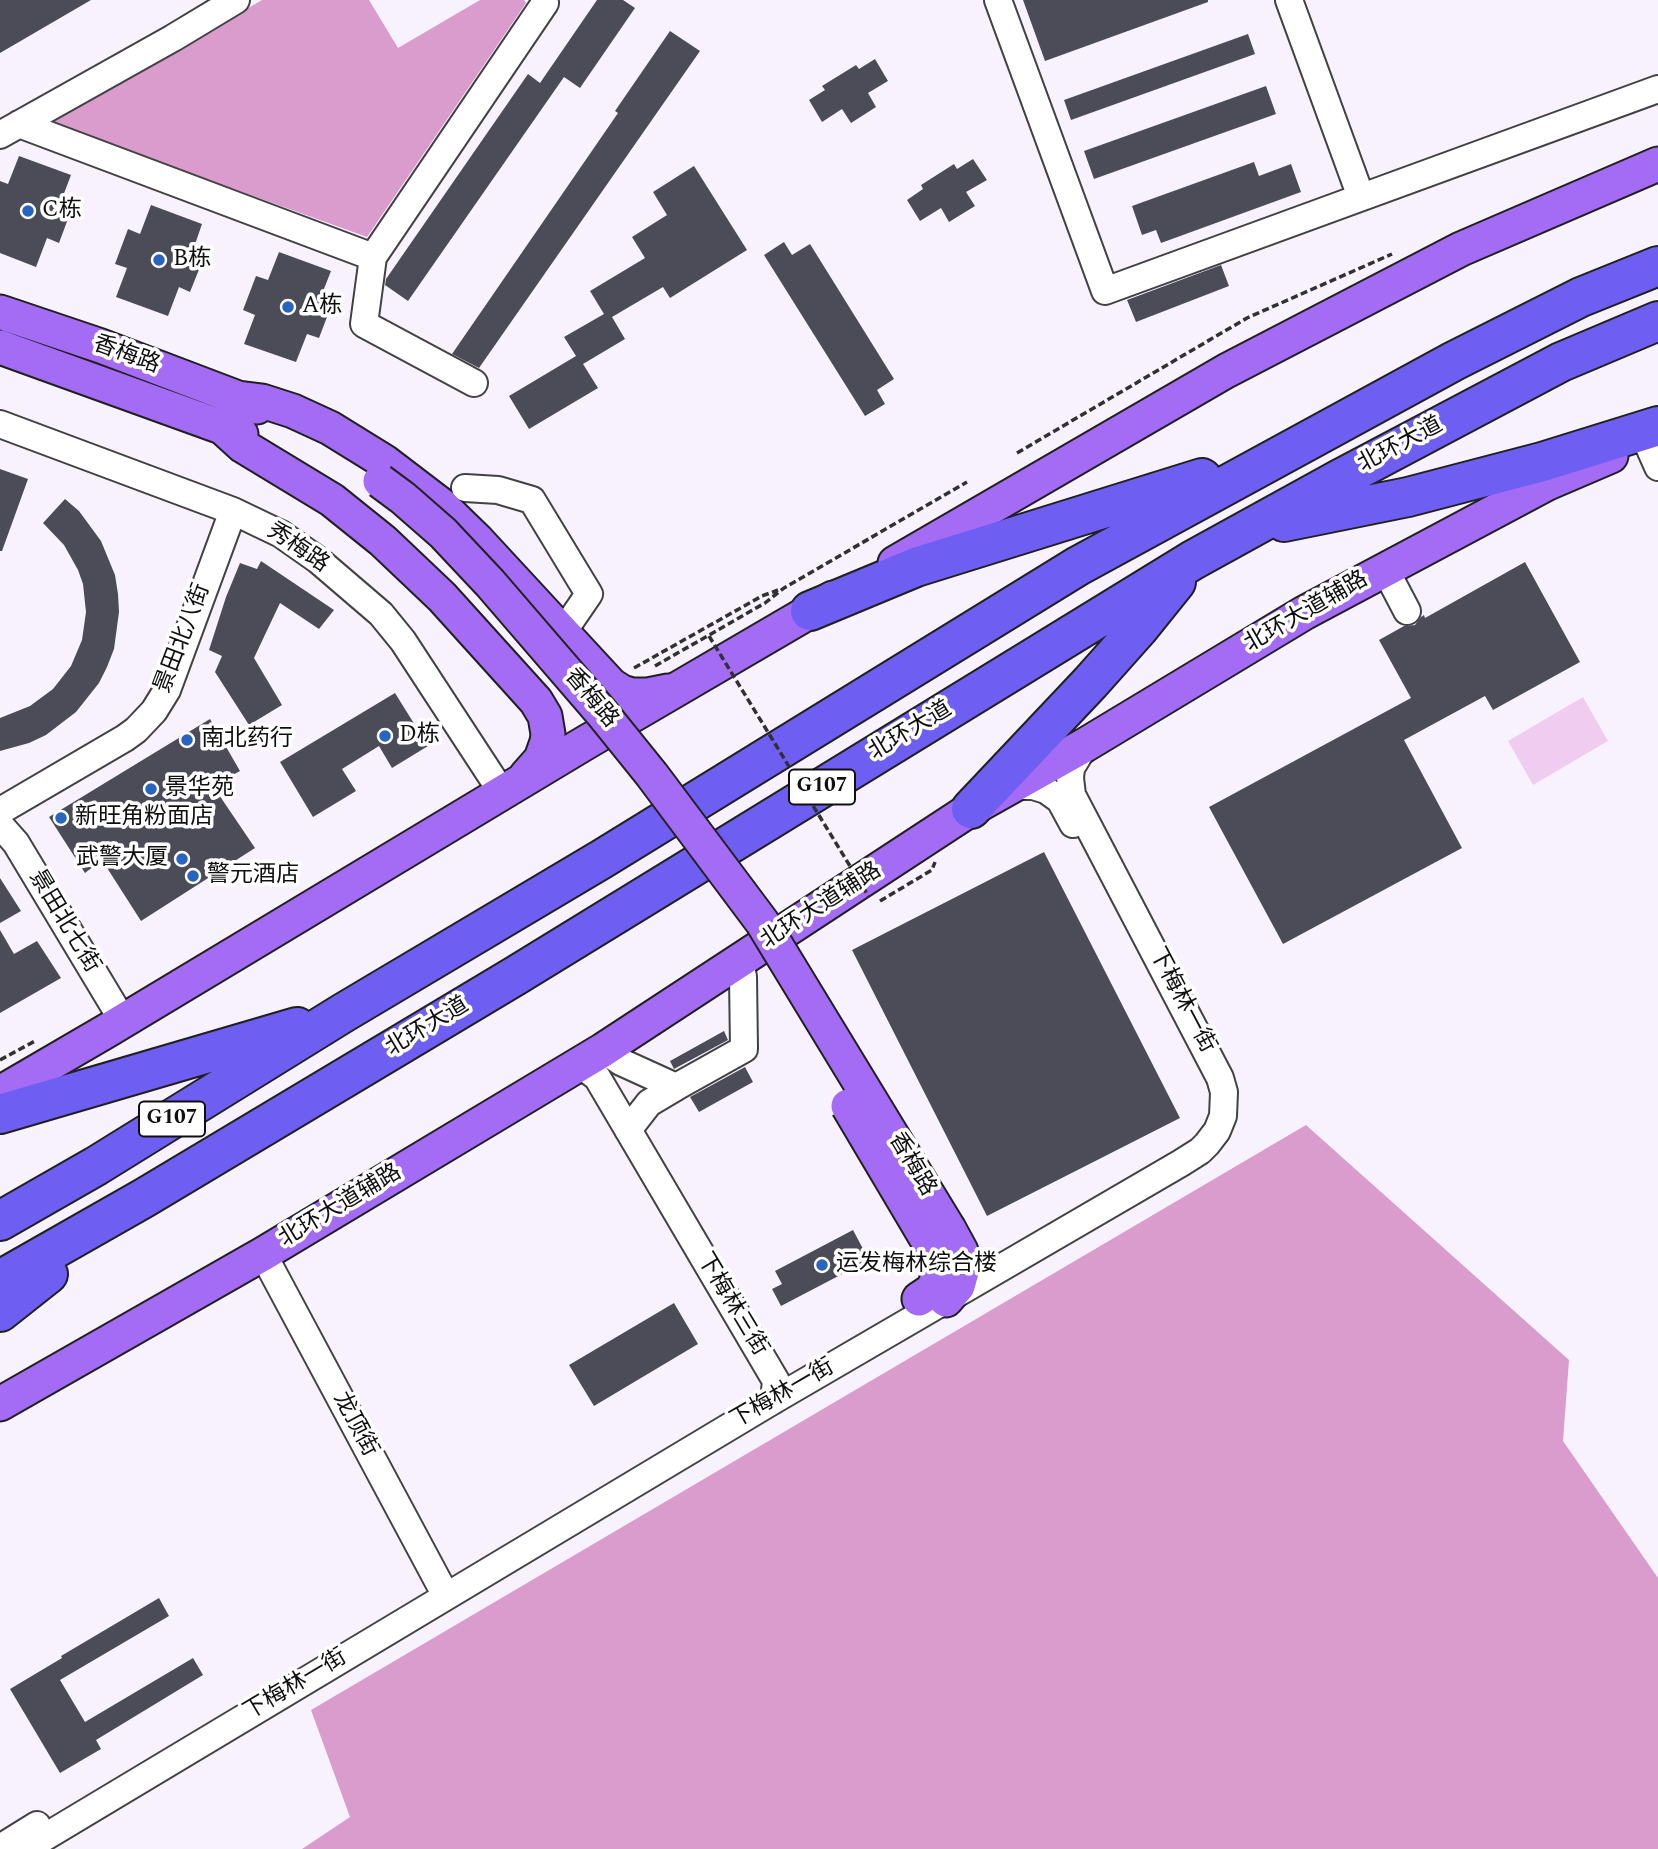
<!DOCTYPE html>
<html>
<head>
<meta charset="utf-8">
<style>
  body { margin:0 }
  canvas { display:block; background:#f8f2ff }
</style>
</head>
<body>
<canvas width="1658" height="1849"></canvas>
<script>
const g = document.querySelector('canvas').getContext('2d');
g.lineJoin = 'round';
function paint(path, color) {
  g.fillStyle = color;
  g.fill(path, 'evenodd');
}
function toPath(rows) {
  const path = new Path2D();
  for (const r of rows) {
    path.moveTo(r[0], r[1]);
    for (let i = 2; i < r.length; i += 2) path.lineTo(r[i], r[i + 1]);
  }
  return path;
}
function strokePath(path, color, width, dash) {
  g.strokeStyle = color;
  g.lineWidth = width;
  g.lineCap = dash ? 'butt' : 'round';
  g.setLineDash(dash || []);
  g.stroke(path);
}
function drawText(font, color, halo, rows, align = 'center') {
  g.font = font + ' Spectral,"Noto Sans SC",serif';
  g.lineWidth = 7;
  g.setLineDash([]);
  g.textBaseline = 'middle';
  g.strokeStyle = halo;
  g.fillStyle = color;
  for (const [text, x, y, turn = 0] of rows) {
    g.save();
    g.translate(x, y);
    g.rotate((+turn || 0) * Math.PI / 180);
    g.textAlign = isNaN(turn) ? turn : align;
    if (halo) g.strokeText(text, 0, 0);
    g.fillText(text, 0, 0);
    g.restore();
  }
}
const forest = toPath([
  [262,0,369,0,398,48,480,0,524,0,526,3,367,237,51,123],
  [1306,1125,1569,1360,1563,1441,1658,1578,1658,1849,302,1849,350,1817,311,1710]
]);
const pitch = toPath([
  [1583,697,1608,741,1533,785,1508,741]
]);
const building = toPath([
  [0,0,91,0,0,53],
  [597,0,623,0,635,8,580,88,564,77,408,301,385,285,386,279,528,74,540,83],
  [1023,0,1208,0,1208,2,1045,61],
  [670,31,700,51,479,368,452,354,618,113,615,111],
  [1248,34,1255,54,1071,120,1064,100],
  [875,59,888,81,868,93,876,107,851,123,842,109,822,122,809,100,825,90,822,86,856,65,859,69],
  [1266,86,1276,114,1094,179,1084,151],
  [19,156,71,175,60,204,72,208,59,243,47,238,36,267,0,253,0,181,8,184],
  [973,159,987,180,966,192,975,206,949,222,941,208,920,221,907,200,923,189,921,185,954,164,957,169],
  [1254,162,1259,176,1291,164,1301,192,1161,243,1156,230,1142,235,1132,206],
  [694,166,747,250,670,298,663,287,612,317,625,339,583,364,598,388,529,429,509,396,576,356,564,337,604,314,590,291,645,258,632,237,667,215,653,192],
  [151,205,202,224,192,253,204,257,190,292,179,287,168,316,116,297,127,268,115,264,128,229,140,234],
  [784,242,792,255,810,244,894,379,877,390,885,404,865,416,764,255],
  [279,252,331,271,320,299,332,304,319,338,307,334,296,362,244,344,255,315,243,310,256,276,268,280],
  [1221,265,1229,286,1136,322,1127,300],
  [0,469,28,479,2,551,0,551],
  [65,499,79,511,101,541,115,575,118,594,119,612,114,649,107,667,99,683,76,712,46,735,29,743,0,751,0,718,30,706,53,689,71,666,82,640,86,612,83,584,78,570,64,545,43,523],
  [261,561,334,610,319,629,280,603,254,658,282,705,249,725,215,672,222,656,209,650,226,597,240,563,257,569],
  [1525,562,1580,662,1493,710,1485,696,1404,740,1462,848,1283,944,1209,807,1411,698,1379,640,1404,626,1415,625,1421,617,1424,615,1425,618],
  [395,693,428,746,392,768,379,746,342,769,356,791,313,817,280,762],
  [210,719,240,771,213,786,255,848,141,921,102,860,85,873,49,817],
  [1044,852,1180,1118,987,1216,852,950],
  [0,878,21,911,0,923],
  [0,930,14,954,37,941,61,978,0,1013],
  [724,1031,728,1040,674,1069,670,1061],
  [745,1067,753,1082,699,1112,690,1097],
  [853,1230,869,1260,781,1306,772,1289,782,1284,775,1271],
  [674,1303,698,1344,594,1406,569,1365],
  [159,1598,169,1616,60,1680,85,1722,193,1658,203,1675,96,1740,101,1749,60,1773,10,1689,62,1658,61,1656]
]);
const path = toPath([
  [1017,453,1247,318,1392,254],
  [655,666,765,603,784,588,967,482],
  [634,668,762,596,778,590],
  [880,901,932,870,935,862],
  [0,1060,35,1041]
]);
const minor = toPath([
  [998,0,1105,291,1658,89],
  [1289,0,1361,197],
  [19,124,373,257,364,324,474,383],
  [0,135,173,38,236,0],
  [373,257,545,3,544,0],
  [0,424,233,511,281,534,318,560,381,614,403,641,503,794],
  [1646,440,1658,467],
  [465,488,498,490,532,500,589,594,563,632],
  [1385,569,1407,611],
  [1012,786,1033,786,1046,790,1060,800,1073,824],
  [0,811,125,738,136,730,154,711,167,690,233,511],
  [0,825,16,843,123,1021],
  [603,1050,621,1062,676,1087,744,1049,743,977,740,961],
  [579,1064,597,1077,776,1381,774,1400],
  [628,1130,649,1103,676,1087],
  [263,1254,446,1596],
  [0,1848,37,1825],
  [25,1849,774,1400,1181,1163,1200,1151,1207,1144,1217,1131,1223,1116,1224,1092,1220,1078,1072,795,1070,778,1071,768,1085,745]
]);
const major = toPath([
  [0,312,101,346,238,398,257,407],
  [0,347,241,434],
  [238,398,262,401,293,411,330,428,385,462,440,504,477,540,611,685,622,692,632,695,648,695,668,691],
  [221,426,243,446,332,500,383,541,442,597,536,701,545,716,548,734,547,742,541,759,526,776],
  [895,563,1226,371,1461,249,1658,164],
  [0,1093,108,1030,585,743,833,598],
  [919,1299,931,1291,935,1285,938,1275,935,1253,928,1241],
  [946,1300,958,1286,963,1268,961,1251,949,1229],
  [0,1404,263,1254,603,1050,971,809,1085,745,1304,613,1548,483,1611,456]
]);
const highway = toPath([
  [1284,522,1408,497,1542,462,1658,426],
  [810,611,916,567,1202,478],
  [971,809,1090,683,1139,628,1176,582],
  [0,1114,297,1027],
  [0,1221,96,1166,343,1013,602,859,1078,566,1454,361,1581,297,1658,266],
  [0,1280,144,1198,515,976,1193,560,1340,479,1561,362,1658,321],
  [0,1312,48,1274]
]);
const pathBridge = toPath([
  [709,636,869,897]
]);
const majorBridge = toPath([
  [380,481,403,498,443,533,490,583,602,713,652,775,762,922,949,1229],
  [848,1106,928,1241]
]);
const markers = [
  [28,211,7,"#2964be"],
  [159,260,7,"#2964be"],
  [288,307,7,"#2964be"],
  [385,736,7,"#2964be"],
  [187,740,7,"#2964be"],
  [151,789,7,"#2964be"],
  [61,818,7,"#2964be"],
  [182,859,7,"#2964be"],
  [193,876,7,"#2964be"],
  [822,1265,7,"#2964be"]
];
const shields = [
  [822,787,66],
  [172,1119,66]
];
const shieldNames = [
  ["G107",822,787],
  ["G107",172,1119]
];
const poiNames = [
  ["C栋",42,211],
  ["B栋",173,260],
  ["A栋",302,307],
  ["D栋",399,736],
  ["南北药行",201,740],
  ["景华苑",165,789],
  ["新旺角粉面店",75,818],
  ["武警大厦",168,859,"right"],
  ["警元酒店",207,876],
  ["运发梅林综合楼",836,1265]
];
const streetNames = [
  ["香梅路",126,356,20],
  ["北环大道",1401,446,-28],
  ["秀梅路",297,549,34],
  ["北环大道辅路",1307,613,-30],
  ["景田北八街",184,639,-69],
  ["香梅路",590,699,50],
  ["北环大道",911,732,-31],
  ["北环大道辅路",822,907,-33],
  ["景田北七街",63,922,59],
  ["下梅林一街",1181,1001,62],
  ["北环大道",428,1028,-31],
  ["香梅路",911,1165,59],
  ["北环大道辅路",341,1207,-31],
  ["下梅林三街",731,1305,59],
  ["下梅林一街",783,1395,-30],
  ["龙顶街",354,1425,62],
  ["下梅林一街",296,1686,-31]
];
paint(forest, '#da9bcd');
paint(pitch, '#f0cdf0');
paint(building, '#4c4c58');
strokePath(minor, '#424242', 30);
strokePath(major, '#202020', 37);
strokePath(highway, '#202020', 42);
strokePath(path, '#313131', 3.5, [7, 3.5]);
strokePath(minor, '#fff', 26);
strokePath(major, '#a46bf5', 33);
strokePath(highway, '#6e5ef1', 38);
strokePath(majorBridge, '#202020', 37, []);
strokePath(pathBridge, '#313131', 3.5, [7, 3.5]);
strokePath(majorBridge, '#a46bf5', 33);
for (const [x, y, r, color] of markers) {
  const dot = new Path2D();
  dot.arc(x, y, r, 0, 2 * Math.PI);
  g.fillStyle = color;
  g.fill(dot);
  strokePath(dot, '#fff', 2.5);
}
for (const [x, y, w] of shields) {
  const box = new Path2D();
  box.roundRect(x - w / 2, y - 17.5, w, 35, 5);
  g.fillStyle = '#fff';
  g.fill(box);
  strokePath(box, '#0f0f0f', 2);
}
drawText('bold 21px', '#0f0f0f', null, shieldNames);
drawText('23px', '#0f0f0f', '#fff', poiNames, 'left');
drawText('23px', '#0f0f0f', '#fff', streetNames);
</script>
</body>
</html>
